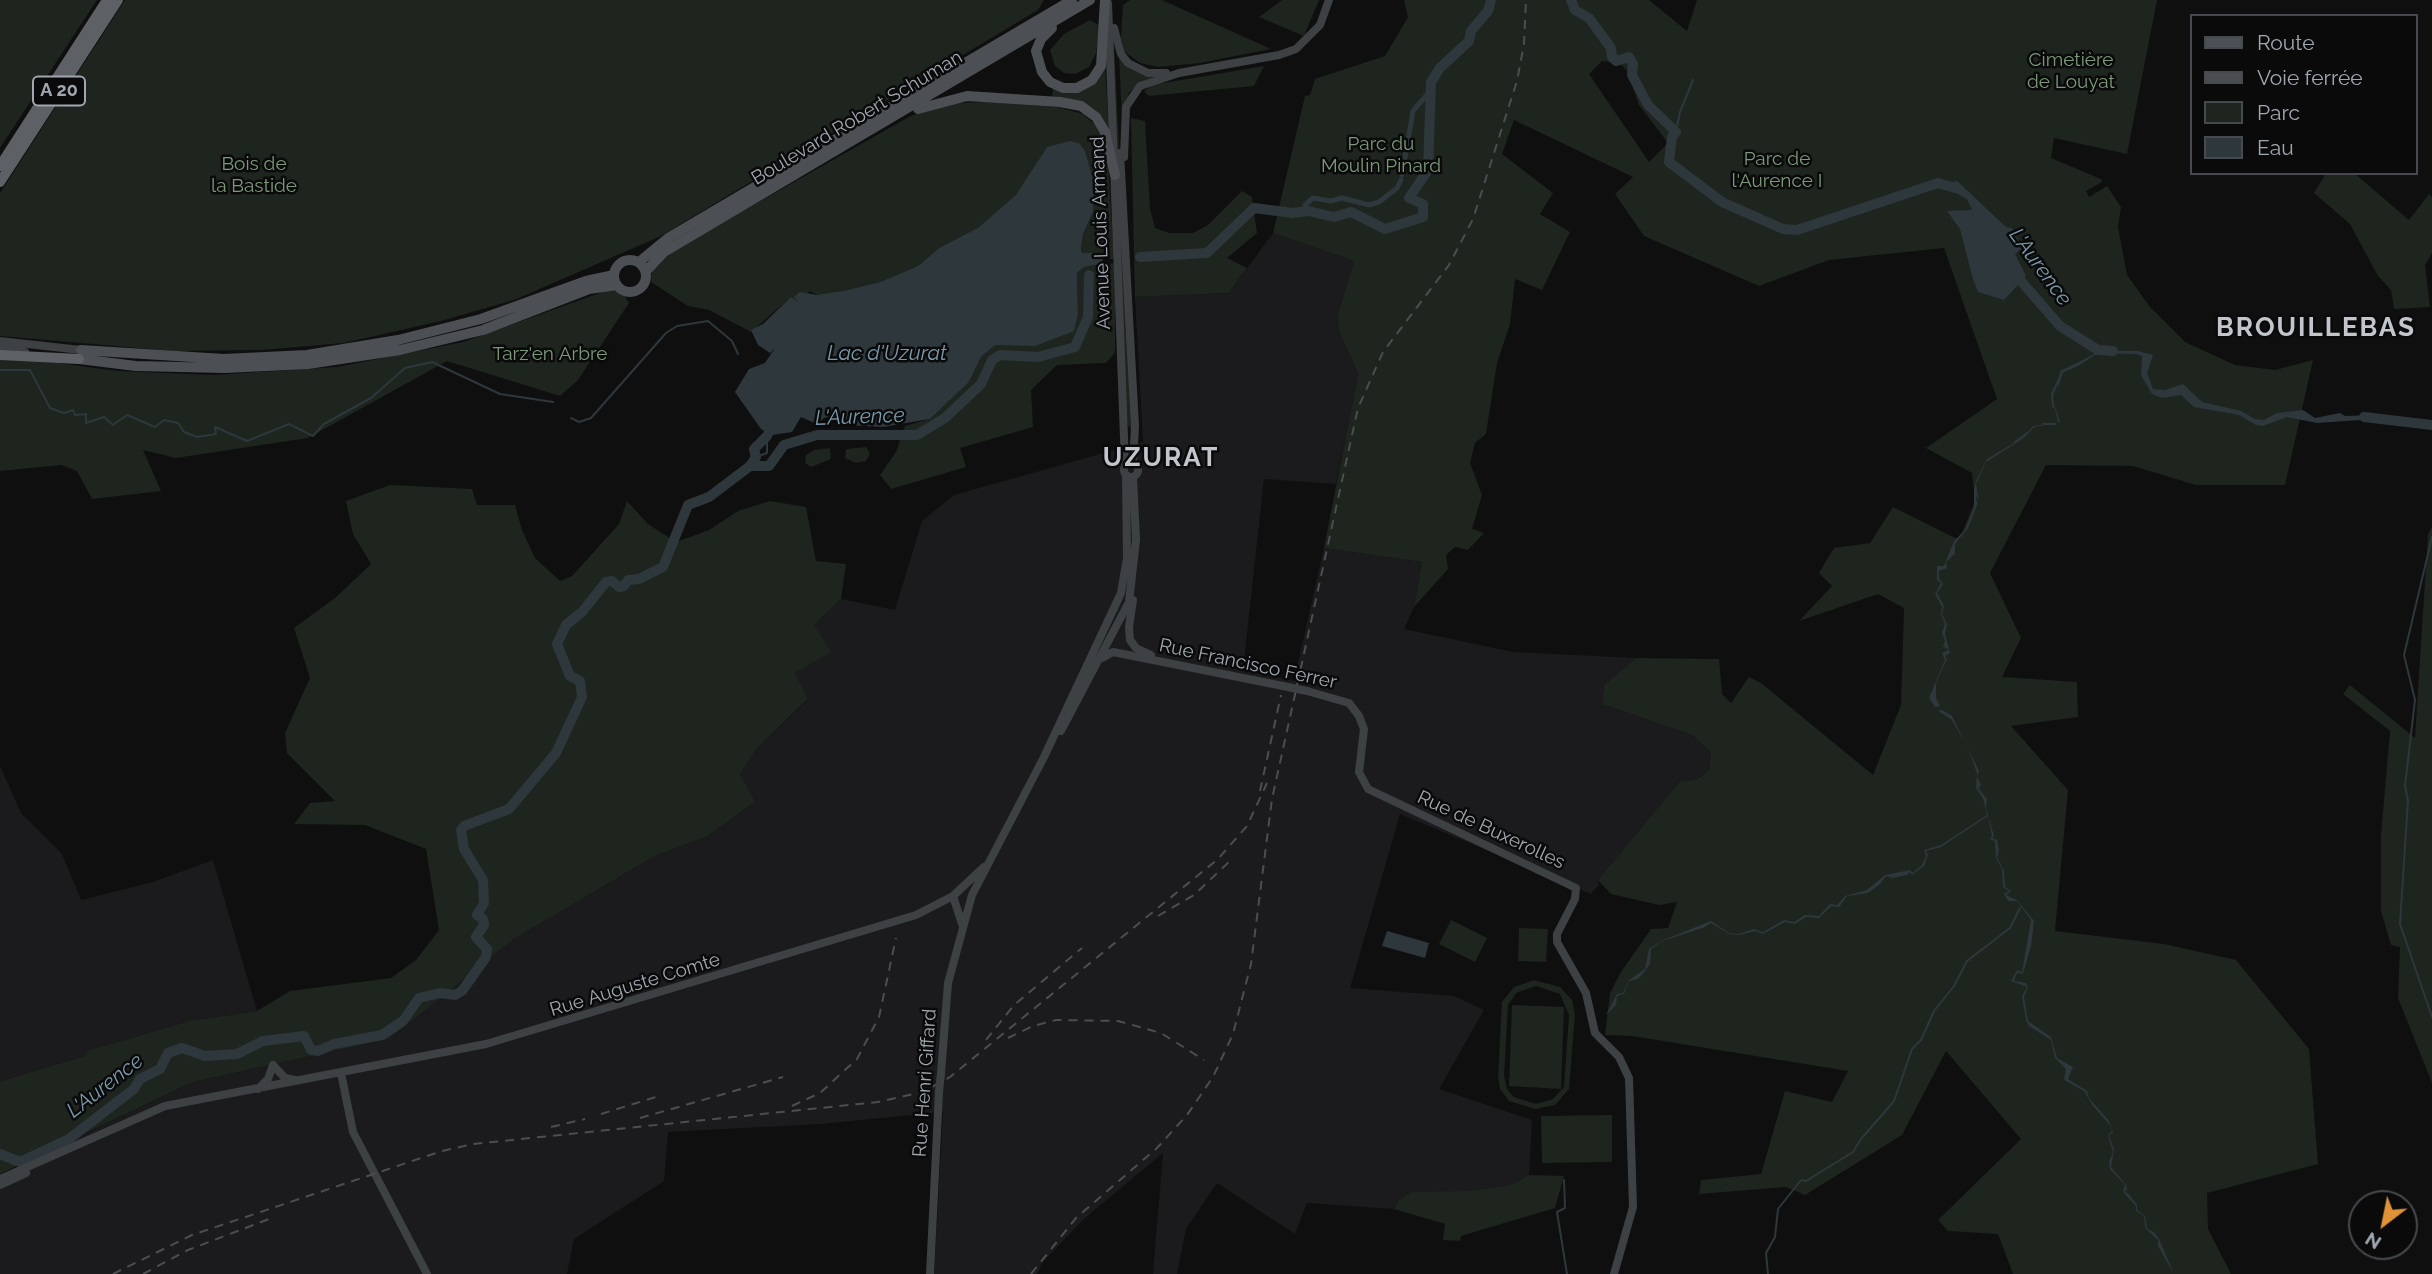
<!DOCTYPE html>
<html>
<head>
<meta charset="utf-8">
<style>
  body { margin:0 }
  #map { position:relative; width:2432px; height:1274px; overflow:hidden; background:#0f0f10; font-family:Raleway,sans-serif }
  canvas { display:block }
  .legend { position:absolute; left:2190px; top:14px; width:228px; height:161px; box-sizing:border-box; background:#0a0a0b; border:2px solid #46494d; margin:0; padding:9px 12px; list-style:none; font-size:21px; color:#a1a7b0 }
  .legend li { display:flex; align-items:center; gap:14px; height:35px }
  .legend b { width:35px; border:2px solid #46494d }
  .north { position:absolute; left:2348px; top:1190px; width:70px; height:70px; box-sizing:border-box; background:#0a0a0b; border:2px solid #46494d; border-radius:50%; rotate:212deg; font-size:19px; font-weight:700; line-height:28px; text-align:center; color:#a1a7b0 }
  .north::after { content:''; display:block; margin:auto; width:24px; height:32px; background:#e09237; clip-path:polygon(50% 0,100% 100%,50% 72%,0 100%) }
</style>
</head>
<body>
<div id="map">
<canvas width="2432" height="1274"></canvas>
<ul class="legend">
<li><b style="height:9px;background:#4c4f53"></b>Route</li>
<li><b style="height:9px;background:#4b4e51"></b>Voie ferrée</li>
<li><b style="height:19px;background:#1e241e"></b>Parc</li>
<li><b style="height:19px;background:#2e373c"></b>Eau</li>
</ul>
<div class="north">N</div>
</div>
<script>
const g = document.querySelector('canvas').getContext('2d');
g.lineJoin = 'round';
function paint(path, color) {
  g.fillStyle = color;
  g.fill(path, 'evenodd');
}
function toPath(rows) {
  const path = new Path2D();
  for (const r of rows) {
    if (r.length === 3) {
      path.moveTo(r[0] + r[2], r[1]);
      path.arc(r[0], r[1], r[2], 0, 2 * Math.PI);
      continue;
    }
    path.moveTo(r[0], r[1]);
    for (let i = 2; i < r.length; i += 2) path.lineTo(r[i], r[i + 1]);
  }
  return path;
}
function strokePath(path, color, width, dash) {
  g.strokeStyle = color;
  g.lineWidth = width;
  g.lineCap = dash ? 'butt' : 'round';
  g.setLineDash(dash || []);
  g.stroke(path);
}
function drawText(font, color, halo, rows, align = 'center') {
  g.font = font + ' Raleway,sans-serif';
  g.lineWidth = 5;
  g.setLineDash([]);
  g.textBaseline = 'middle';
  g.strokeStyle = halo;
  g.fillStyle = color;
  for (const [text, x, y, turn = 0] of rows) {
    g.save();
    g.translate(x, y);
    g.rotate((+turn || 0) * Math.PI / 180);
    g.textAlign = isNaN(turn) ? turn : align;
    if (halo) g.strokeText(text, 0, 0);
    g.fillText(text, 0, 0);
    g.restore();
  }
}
const built = toPath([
  [1273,233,1354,261,1337,317,1339,331,1358,374,1336,484,1264,479,1243,670,1294,681,1324,548,1422,562,1414,607,1404,629,1513,652,1636,658,1604,685,1602,704,1692,735,1711,751,1709,770,1697,779,1679,782,1598,880,1599,885,1591,894,1400,814,1350,988,1454,996,1484,1010,1439,1089,1532,1120,1529,1175,1510,1185,1398,1201,1394,1209,1307,1203,1295,1234,1217,1183,1186,1229,1177,1274,1153,1274,1163,1153,1085,1218,1043,1262,1037,1274,934,1274,943,1112,820,1124,668,1132,664,1181,574,1239,567,1274,0,1274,0,1175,193,1082,389,1039,514,939,655,856,706,837,754,803,739,775,757,748,808,700,795,673,814,625,841,599,895,610,922,521,954,495,1143,442,1135,297,1229,293],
  [0,766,21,813,62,854,81,900,153,882,213,860,257,1011,189,1021,89,1050,85,1056,0,1081]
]);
const green = toPath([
  [0,0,97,0,0,148],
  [125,0,1044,0,1038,10,659,237,514,300,441,321,344,343,261,350,173,351,0,336,0,193],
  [1130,0,1162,0,1271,49,1200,63,1158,67,1140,63,1125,52,1121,37,1123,5],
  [1282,0,1319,0,1304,36,1259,17],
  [1404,0,1649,0,1687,31,1697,0,2157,0,2127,154,2054,138,2051,158,2101,179,2102,182,2086,191,2089,197,2107,186,2121,207,2118,227,2127,275,2150,307,2185,342,2235,365,2275,370,2313,360,2285,485,2196,485,2133,466,2046,465,1990,573,2021,638,2002,677,2077,682,2078,717,2011,726,2068,790,2055,931,2164,944,2236,960,2309,1049,2318,1164,2207,1193,2208,1229,2231,1274,2013,1274,1998,1234,1948,1231,1938,1220,2021,1139,1946,1051,1902,1135,1805,1195,1786,1187,1699,1194,1701,1180,1761,1174,1785,1091,1832,1102,1848,1071,1632,1036,1605,1035,1610,993,1621,972,1651,929,1668,928,1677,902,1659,905,1611,894,1598,880,1679,782,1697,779,1709,770,1711,752,1692,735,1602,704,1604,685,1636,658,1719,659,1722,694,1731,703,1749,677,1761,683,1873,775,1901,705,1904,608,1878,594,1799,621,1832,586,1819,573,1834,548,1870,543,1893,507,1959,540,1975,501,1972,473,1926,448,1997,399,1944,248,1829,260,1759,286,1644,236,1615,194,1633,177,1514,120,1502,154,1553,193,1540,214,1570,232,1542,290,1515,279,1510,324,1497,363,1486,434,1475,443,1470,463,1482,495,1472,529,1484,533,1468,550,1455,547,1446,555,1448,569,1414,607,1422,562,1324,548,1358,374,1339,331,1337,317,1354,261,1273,233,1305,96,1310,95,1315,79,1385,56,1408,17],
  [1602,61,1620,63,1627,71,1639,105,1668,143,1649,162,1589,74],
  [1090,20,1100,26,1096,53,1089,67,1075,74,1064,73,1055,66,1050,50,1064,34],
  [1112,44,1114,44,1133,430,1125,423],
  [1119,55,1154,77,1139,83,1129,93,1122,120],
  [1105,63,1109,134,1096,115,1052,99,1053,87,1077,90],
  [1264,66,1254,86,1149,96,1144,91,1152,85],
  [987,102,1057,107,1083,114,1100,129,1107,147,1114,259,1107,259,1102,253,1082,253,1081,249,1083,234,1093,212,1092,173,1047,147,1017,195,979,227,939,248,918,266,880,282,828,294,817,295,810,291,797,302,791,297,751,332,709,310,688,306,651,282,652,270,674,250,907,118,924,110,957,103],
  [1131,118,1145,121,1150,208,1155,228,1169,233,1193,233,1208,225,1242,191,1252,197,1257,233,1227,258,1247,268,1229,293,1135,297],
  [2326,173,2354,173,2409,220,2429,194,2432,197,2432,253,2425,265,2430,307,2394,309,2391,290,2378,276,2350,224,2314,193],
  [1115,263,1115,353,1106,363,1057,365,1031,390,1033,427,960,448,966,467,891,489,880,475,896,452,905,426,930,419,969,382,981,357,995,344,1035,346,1078,314,1077,273,1084,267],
  [619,286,629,303,578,380,560,396,447,361,308,438,176,458,143,450,161,491,92,499,77,471,62,465,0,471,0,355,117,371,213,375,337,367,463,342],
  [866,447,870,454,866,461,856,463,845,458,846,449],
  [830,448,831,459,811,467,805,463,806,455,814,450],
  [390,485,472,489,477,505,515,505,522,530,535,558,560,581,572,576,619,524,627,501,648,524,676,542,709,530,738,511,770,501,806,507,816,561,846,564,841,599,814,625,831,652,795,673,808,699,757,748,740,774,755,802,706,837,655,856,514,939,389,1039,193,1082,0,1174,0,1081,85,1056,89,1050,189,1021,257,1011,290,991,391,978,416,960,439,930,426,849,365,825,294,824,310,803,335,801,287,753,285,733,310,678,294,628,335,598,371,564,353,534,346,501],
  [2432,527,2432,1083,2398,998,2400,947,2391,945,2381,911,2381,835,2390,731,2343,694,2350,685,2415,738,2428,534],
  [1451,920,1487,938,1475,962,1439,944],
  [1519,928,1548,929,1546,962,1518,961],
  [1534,980,1560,987,1572,1000,1575,1014,1569,1089,1555,1105,1535,1109,1509,1101,1500,1089,1498,1076,1502,1002,1514,987],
  [1536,986,1560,994,1569,1015,1564,1087,1553,1099,1536,1104,1514,1097,1507,1089,1504,1076,1508,1005,1516,993],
  [1512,1005,1564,1007,1561,1089,1509,1086],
  [1612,1115,1612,1162,1542,1163,1541,1116],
  [1529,1175,1564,1176,1555,1208,1461,1236,1460,1241,1443,1240,1445,1224,1394,1209,1398,1201,1411,1192,1468,1191,1510,1185]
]);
const water = toPath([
  [1070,141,1079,143,1085,151,1094,183,1093,212,1083,234,1081,249,1082,253,1102,253,1103,264,1084,267,1077,273,1078,314,1074,331,1035,346,995,345,981,357,969,382,930,419,883,427,847,425,833,415,824,418,817,424,801,417,792,432,772,435,761,429,735,392,749,369,765,363,775,348,770,353,758,345,751,330,763,324,791,297,798,302,794,297,800,292,817,295,842,291,880,282,918,266,939,248,979,227,1016,195,1047,147],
  [1957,181,2006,227,2012,228,2022,248,2015,254,2026,276,2004,300,1978,292,1973,279,1960,229,1947,211,1972,210,1967,199,1941,185],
  [2090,345,2101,351,2138,351,2153,355,2147,373,2153,389,2165,390,2183,384,2202,402,2241,411,2255,419,2264,420,2277,413,2303,410,2315,418,2340,413,2345,416,2376,415,2375,419,2317,423,2287,417,2263,426,2256,425,2239,415,2194,407,2181,395,2162,398,2152,394,2141,375,2142,356,2135,354,2098,353,2078,366,2062,373,2059,386,2052,397,2060,422,2034,427,2024,438,1986,462,1976,484,1978,495,1977,505,1968,528,1955,544,1955,554,1946,562,1947,568,1939,571,1939,578,1943,584,1937,593,1944,606,1942,614,1947,624,1945,634,1950,653,1945,656,1947,659,1936,683,1936,698,1940,706,1935,707,1929,698,1945,660,1942,653,1949,650,1943,646,1945,641,1942,633,1945,624,1941,614,1942,607,1935,594,1941,583,1937,580,1937,566,1944,566,1954,541,1965,530,1977,500,1975,485,1976,481,1987,459,2024,437,2033,426,2058,422,2052,396,2058,387,2060,371,2093,355,2095,351],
  [1942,710,1952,716,1979,771,1977,776,1981,786,1978,788,1987,799,1986,808,1994,836,1992,838,1997,840,1999,851,1997,857,2004,871,2005,887,2011,891,2006,895,2017,900,2034,921,2031,946,2023,974,2017,973,2014,981,2026,983,2028,987,2024,997,2028,1021,2051,1037,2057,1058,2073,1067,2068,1079,2087,1091,2089,1098,2109,1121,2113,1132,2109,1136,2114,1149,2111,1167,2126,1185,2127,1190,2124,1192,2128,1193,2137,1205,2137,1210,2145,1216,2147,1229,2154,1232,2159,1239,2174,1274,2158,1246,2158,1240,2147,1230,2145,1226,2144,1216,2136,1211,2136,1206,2123,1192,2125,1185,2110,1169,2109,1162,2113,1152,2108,1136,2112,1130,2110,1125,2093,1106,2084,1091,2064,1080,2066,1069,2055,1058,2051,1040,2029,1026,2026,1020,2022,996,2027,987,2011,981,2017,970,2022,972,2031,920,2017,901,2008,901,2004,894,2009,891,2003,887,2002,869,1996,858,1995,841,1990,839,1992,836,1988,816,1941,847,1926,851,1928,855,1924,866,1912,875,1910,872,1907,875,1893,878,1886,876,1880,884,1868,893,1847,896,1839,907,1831,906,1819,918,1806,917,1795,924,1785,922,1763,934,1755,931,1739,935,1729,934,1711,923,1703,928,1662,941,1651,949,1650,964,1645,971,1638,979,1629,981,1624,994,1617,996,1616,1005,1606,1015,1617,994,1623,993,1629,980,1645,969,1649,949,1661,941,1711,921,1729,933,1738,934,1754,929,1763,932,1784,920,1794,922,1805,915,1819,916,1830,904,1837,905,1845,896,1867,890,1885,875,1910,870,1913,873,1922,865,1926,856,1924,850,1941,845,1987,815,1983,798,1976,788,1977,773,1967,746,1951,719,1938,711],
  [1387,931,1429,943,1425,958,1382,946]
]);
const stream = toPath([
  [1676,132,1680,112,1693,80],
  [0,370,30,370,50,408,64,413,73,410,75,415,86,414,86,423,104,417,113,425,127,415,155,427,164,420,178,423,184,432,197,437,216,434,215,427,247,441,289,424,313,436,324,424,371,398,405,368,432,362,500,394,553,402],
  [2053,407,2052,394,2062,373],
  [571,418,579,422,591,418,666,333,677,326,708,321,732,341,738,354],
  [2043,424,2055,424],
  [2015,442,2027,433],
  [756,457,767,453,767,436],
  [1975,488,1975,506],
  [2432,537,2404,655,2415,700,2405,786,2408,801,2400,924,2432,1017],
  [1564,1180,1565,1208,1557,1212,1567,1274],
  [1768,1274,1766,1253,1775,1237,1778,1209,1801,1180,1806,1181,1853,1152,1861,1139,1894,1101,1912,1049,1921,1040,1934,1011,1954,986,1967,961,2010,928,2020,908]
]);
const canal = toPath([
  [1402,175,1413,111,1431,90],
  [1308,211,1305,205,1313,198,1331,201,1342,198,1369,205,1379,202,1397,188,1401,180]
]);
const river = toPath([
  [1571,0,1575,10,1589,18,1611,48,1612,57,1616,61,1629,57,1633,64,1632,75,1648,105,1676,132,1672,137,1669,162,1722,202,1783,229,1797,230,1938,183,1955,188],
  [1140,257,1207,253,1254,208,1293,213,1308,211,1334,217,1351,212,1385,229,1423,217,1423,204,1409,198,1428,170,1431,82,1440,68,1469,41,1471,31,1488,11,1491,0],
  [2013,272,2060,326,2098,350,2113,351],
  [2364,417,2432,425],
  [750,466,756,457,754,449,767,436,773,423],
  [0,1154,20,1162,69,1139,134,1089,140,1079,160,1069,168,1053,182,1048,205,1056,237,1054,263,1041,304,1036,311,1050,318,1051,334,1044,382,1035,403,1021,419,998,440,993,455,995,462,991,486,957,487,949,476,937,484,925,483,919,477,915,484,903,483,880,464,849,461,830,464,826,509,809,556,753,582,697,580,681,570,676,557,644,566,625,582,612,606,582,612,581,619,587,624,586,628,580,639,579,663,567,688,505,709,497,750,466,769,466,784,445,817,435,917,435,945,418,981,384,992,360,1000,355,1038,357,1075,347,1088,317,1089,275]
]);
const secondary = toPath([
  [1108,3,1125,465],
  [1114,28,1121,54,1128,63,1148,73,1166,73],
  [1120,153,1135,426,1133,463],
  [1124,157,1126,107,1140,86,1179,73,1279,55,1296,49,1320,25,1329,0],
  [0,341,81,350],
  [0,348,25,352],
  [1131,470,7],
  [1133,600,1129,627,1130,640,1136,648,1151,655],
  [1102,658,1113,652,1283,686],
  [1307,691,1349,703,1359,716,1364,729,1359,772,1368,789,1576,888,1575,899,1557,934,1557,942,1586,993,1595,1033,1619,1057,1629,1078,1633,1207,1614,1274],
  [1061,731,1129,602,1136,540,1133,477],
  [953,896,962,924],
  [273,1065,285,1078,295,1080],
  [341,1073,353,1132,427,1274],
  [941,1073,948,983,972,895,1044,757,1121,593,1127,558,1126,475],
  [258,1089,268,1079,273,1065],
  [0,1179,165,1106,486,1044,916,915,953,896,984,867],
  [0,1185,26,1173],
  [930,1274,939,1092]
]);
const primary = toPath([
  [1052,28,1041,39,1036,51,1042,72,1050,82,1063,88,1077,88,1092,80,1101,66,1105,0],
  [918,109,967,96,1060,102,1081,106,1096,117,1105,132,1115,175],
  [630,276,16],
  [639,262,668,238,1072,0],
  [646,271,664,252,1090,0],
  [81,350,224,359,307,355,398,340,481,319,586,281,614,275],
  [79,359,136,366,225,368,308,364,400,350,483,330,589,289,617,285]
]);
const highway = toPath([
  [0,166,107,0],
  [0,182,118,0],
  [0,355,79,359]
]);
const rail = toPath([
  [1260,791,1281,695],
  [1158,916,1194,895,1232,859],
  [1008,1038,1033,1026,1056,1020,1118,1021,1161,1033,1204,1060],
  [986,1040,1014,1005,1082,948],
  [792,1106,820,1093,857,1059,879,1017,896,938],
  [601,1114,659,1096],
  [640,1118,783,1077],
  [551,1127,585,1119],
  [113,1274,192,1235,442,1151,473,1144,878,1102,923,1092,950,1077,1218,859,1247,826,1267,783],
  [143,1274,188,1250,269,1219],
  [1031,1274,1076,1218,1157,1148,1187,1115,1213,1077,1233,1034,1251,964,1272,799,1358,408,1383,352,1449,265,1473,219,1517,81,1524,44,1526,0]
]);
const secondaryBridge = toPath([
  [1283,686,1307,691],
  [939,1092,941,1073]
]);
const shields = [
  [59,91,52]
];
const shieldNames = [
  ["A 20",59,91]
];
const parkNames = [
  ["Cimetière",2071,60],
  ["de Louyat",2071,82],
  ["Parc du",1381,144],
  ["Moulin Pinard",1381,166],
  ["Parc de",1777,159],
  ["l'Aurence I",1777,181],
  ["Bois de",254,164],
  ["la Bastide",254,186],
  ["Tarz'en Arbre",550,354]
];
const streetNames = [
  ["Boulevard Robert Schuman",857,118,-31],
  ["Avenue Louis Armand",1101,233,-92],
  ["Rue Francisco Ferrer",1248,664,12],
  ["Rue de Buxerolles",1491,830,25],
  ["Rue Auguste Comte",635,985,-17],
  ["Rue Henri Giffard",925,1083,-86]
];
const waterNames = [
  ["L'Aurence",2040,267,54],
  ["Lac d'Uzurat",887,354],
  ["L'Aurence",860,417,-2],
  ["L'Aurence",105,1086,-38]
];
const districtNames = [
  ["BROUILLEBAS",2316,328],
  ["UZURAT",1161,458]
];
paint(built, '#1b1b1d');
paint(green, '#1e241e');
paint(water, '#2e373c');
strokePath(stream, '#2e373c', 2);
strokePath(canal, '#2e373c', 5);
strokePath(river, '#2e373c', 10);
strokePath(secondary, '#3e4144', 8);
strokePath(primary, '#4c4f53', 10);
strokePath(highway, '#5d6065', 10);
strokePath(rail, '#4b4e51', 2, [9, 7]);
strokePath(secondaryBridge, '#3e4144', 8);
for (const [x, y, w] of shields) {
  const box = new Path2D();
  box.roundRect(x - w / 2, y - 14.5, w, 29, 5);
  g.fillStyle = '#0a0a0b';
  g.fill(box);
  strokePath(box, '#a1a7b0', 2);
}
drawText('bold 18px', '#a1a7b0', null, shieldNames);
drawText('19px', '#7b9979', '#0a0a0b', parkNames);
drawText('19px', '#a1a7b0', '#0a0a0b', streetNames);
drawText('italic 21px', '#7a99a9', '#0a0a0b', waterNames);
g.letterSpacing = '2px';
drawText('bold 26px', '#c2c6cc', '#0a0a0b', districtNames);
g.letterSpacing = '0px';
</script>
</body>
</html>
